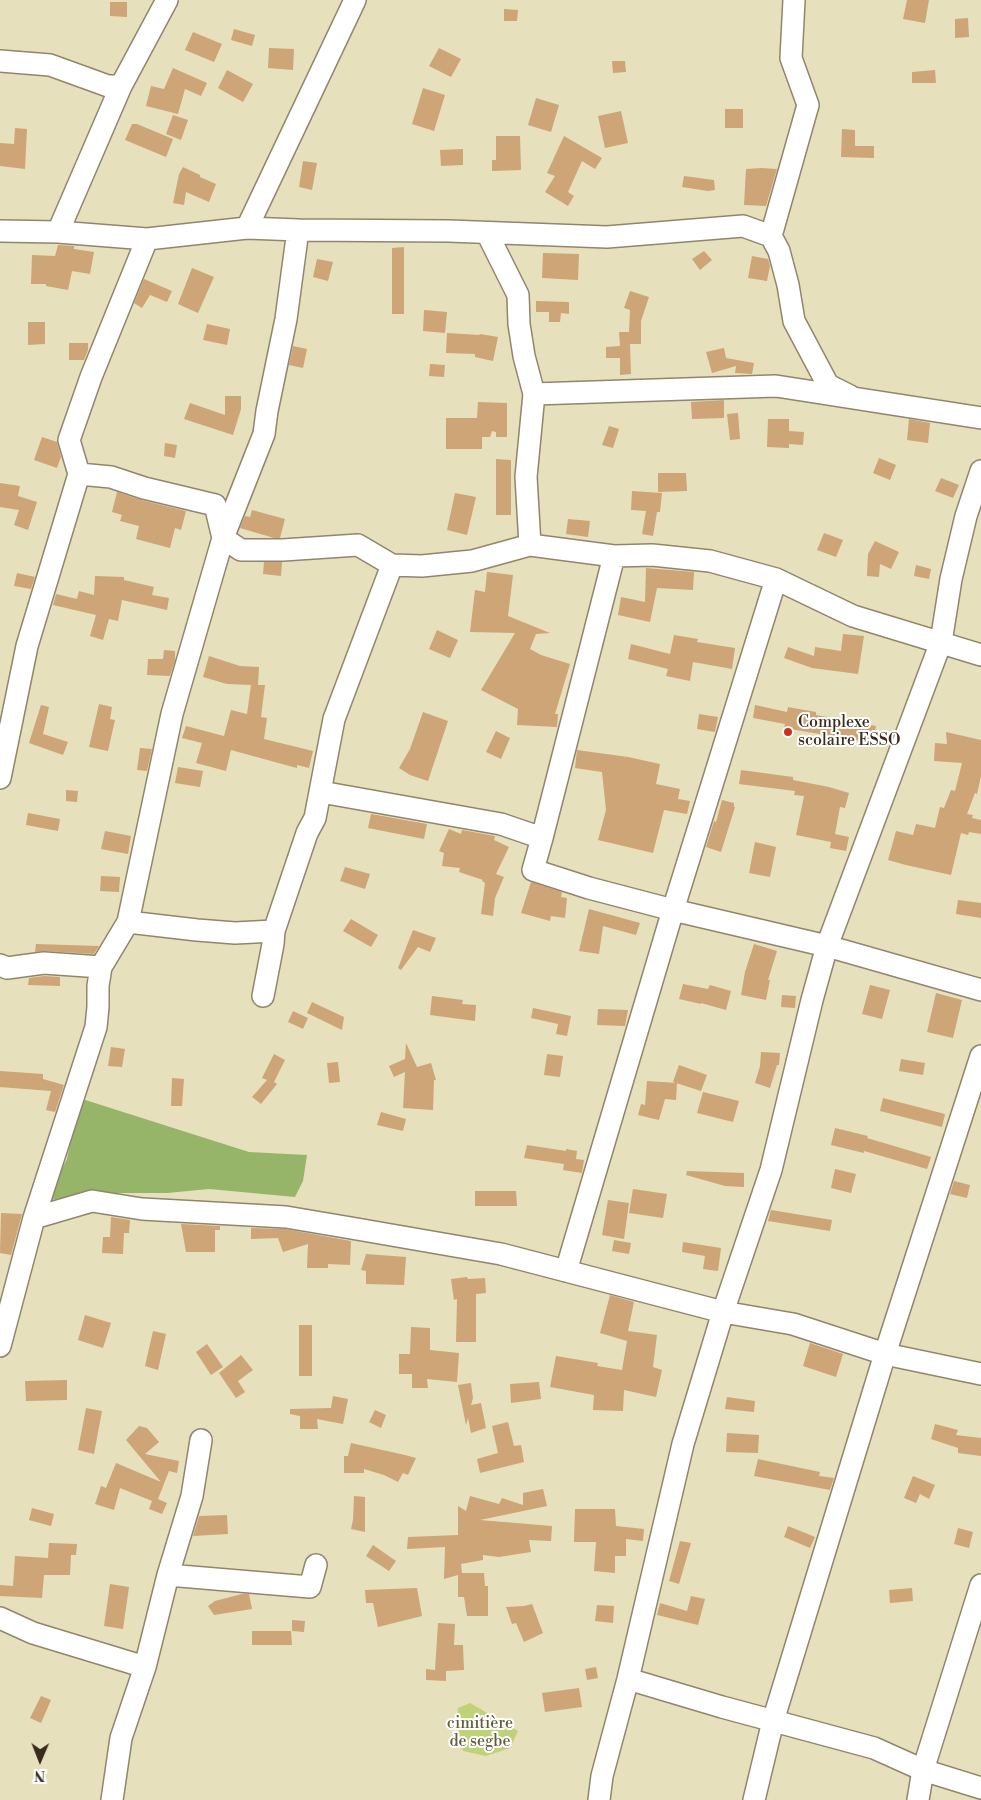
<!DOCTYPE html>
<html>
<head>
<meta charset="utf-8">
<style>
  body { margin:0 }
  #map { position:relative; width:981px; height:1800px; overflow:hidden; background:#e7e0bc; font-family:"Libre Bodoni",serif }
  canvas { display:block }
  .north { position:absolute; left:15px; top:1735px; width:50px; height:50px; -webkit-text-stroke:4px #fff; paint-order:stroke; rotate:181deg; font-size:14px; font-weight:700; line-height:20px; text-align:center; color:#3b2a1e }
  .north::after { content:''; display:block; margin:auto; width:18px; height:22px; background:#3b2a1e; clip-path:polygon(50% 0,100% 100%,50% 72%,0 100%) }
</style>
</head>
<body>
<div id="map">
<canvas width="981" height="1800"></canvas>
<div class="north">N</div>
</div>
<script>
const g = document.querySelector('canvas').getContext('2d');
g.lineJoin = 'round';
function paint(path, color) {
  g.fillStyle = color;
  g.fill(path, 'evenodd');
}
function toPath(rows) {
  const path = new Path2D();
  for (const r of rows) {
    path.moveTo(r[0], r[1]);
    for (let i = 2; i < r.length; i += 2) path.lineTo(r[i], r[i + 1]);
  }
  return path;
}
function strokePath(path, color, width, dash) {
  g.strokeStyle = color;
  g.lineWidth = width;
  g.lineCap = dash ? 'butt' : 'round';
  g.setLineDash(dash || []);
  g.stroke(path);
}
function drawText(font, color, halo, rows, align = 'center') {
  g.font = font + ' "Libre Bodoni",serif';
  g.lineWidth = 4;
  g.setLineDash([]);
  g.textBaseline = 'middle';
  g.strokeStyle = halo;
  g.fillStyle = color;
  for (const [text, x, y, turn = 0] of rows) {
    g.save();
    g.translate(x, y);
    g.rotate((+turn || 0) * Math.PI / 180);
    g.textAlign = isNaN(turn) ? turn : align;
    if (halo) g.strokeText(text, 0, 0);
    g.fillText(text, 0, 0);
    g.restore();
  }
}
const green = toPath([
  [470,1703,518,1731,510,1748,486,1756,463,1751,457,1723,458,1708]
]);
const forest = toPath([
  [79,1098,249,1152,307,1155,303,1181,295,1197,209,1189,167,1193,116,1193,76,1195,46,1201,67,1159]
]);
const building = toPath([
  [907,0,929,0,925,23,903,19],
  [110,2,127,2,127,17,110,16],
  [504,9,518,10,517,21,504,21],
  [968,18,969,37,955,38,955,19],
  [234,29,255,35,252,46,231,40],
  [193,32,222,44,214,62,185,50],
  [269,48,294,49,293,70,268,68],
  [439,48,461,59,451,77,429,66],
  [612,61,625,61,626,72,613,73],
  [173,68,207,83,201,96,185,89,178,114,146,106,151,86,164,89],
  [227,70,253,84,243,102,218,88],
  [935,70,936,83,912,83,912,72],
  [423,88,445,95,434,131,412,124],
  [536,98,559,105,551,132,528,125],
  [725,109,743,109,743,128,725,128],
  [621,111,628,143,605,148,598,116],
  [173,115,188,120,181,140,166,134],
  [132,124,137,124,173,139,166,157,125,140],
  [15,128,27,129,25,169,0,166,0,143,14,144],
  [842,129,855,130,855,146,874,146,874,158,841,157],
  [496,136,520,136,521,170,492,171,492,160,496,160],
  [564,136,602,158,595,169,582,161,568,192,574,196,568,206,545,192,555,176,547,173],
  [463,149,463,165,441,166,440,150],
  [303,161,317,163,312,190,299,187],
  [183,167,200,175,200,177,216,184,209,202,186,192,184,205,173,203,179,174],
  [762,168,777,169,766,206,744,205,746,169],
  [684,176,714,180,715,190,708,191,682,187],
  [58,245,74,246,74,249,94,252,90,274,72,271,68,290,46,286,46,284,31,284,32,255,55,256],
  [404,247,404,314,392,314,392,248],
  [704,251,712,260,700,270,692,259],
  [543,253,579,254,578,280,542,278],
  [752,256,768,259,770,266,767,281,748,278],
  [317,259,333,262,328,281,313,277],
  [192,268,214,277,198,313,178,304],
  [144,279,172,291,167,302,150,295,142,308,134,303],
  [630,291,649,297,641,321,641,344,630,344,631,374,620,375,620,358,606,358,606,347,620,346,619,332,629,332,630,310,624,308],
  [536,301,569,302,569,314,561,313,560,322,549,322,549,312,536,312],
  [424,310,447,312,445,333,423,331],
  [28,322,45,322,45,344,28,345],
  [207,324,230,329,227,345,203,340],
  [447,333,479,335,480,334,498,337,493,361,475,357,475,354,446,353],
  [69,343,88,343,88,350,84,360,69,360],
  [293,346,307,349,303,368,289,365],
  [724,348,726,358,754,363,752,374,735,373,736,366,712,373,706,352],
  [430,364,445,365,444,377,429,376],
  [225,396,241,396,241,409,233,435,184,419,190,403,225,415],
  [724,400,724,418,692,419,691,402],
  [478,402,507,403,507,437,496,437,496,432,492,431,490,437,482,437,482,449,446,449,446,418,477,418],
  [738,413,740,439,730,440,727,414],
  [768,419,789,419,789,431,804,432,803,445,789,444,789,448,767,447],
  [909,419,930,423,928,443,907,440],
  [609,426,619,429,613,448,602,445],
  [42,437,57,442,61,457,57,468,34,460],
  [165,443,177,445,175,458,164,456],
  [879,458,896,465,890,480,873,473],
  [496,459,511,460,511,515,496,515],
  [658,473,686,473,687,491,658,492],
  [941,478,959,485,953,498,935,491],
  [0,483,20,486,18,496,37,502,28,530,14,525,19,510,0,507],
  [632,491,662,493,660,512,657,512,653,536,642,534,646,511,631,510],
  [117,492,141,500,186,511,181,530,175,528,170,548,136,539,139,526,120,521,122,515,112,512],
  [455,493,476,497,467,535,447,530],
  [252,510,285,519,280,538,274,538,240,528,245,516,250,517],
  [568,519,590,521,588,537,566,534],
  [824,533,843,540,836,557,817,550],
  [875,541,899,552,891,569,880,564,879,577,867,576,868,554],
  [264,562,282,562,281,576,263,574],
  [916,565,931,569,929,579,914,576],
  [646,568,694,572,693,590,657,588,650,622,618,615,621,597,645,602],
  [487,572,513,575,508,616,550,633,536,634,530,649,541,655,570,664,555,714,558,714,557,727,517,725,518,709,481,690,515,633,470,632,475,590,485,592],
  [17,573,35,577,31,589,14,586],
  [95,576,124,577,124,580,154,587,152,595,169,598,167,610,122,600,118,621,109,619,103,640,90,636,96,615,53,605,56,594,77,599,79,591,94,595],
  [437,630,458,640,450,658,429,649],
  [843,634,864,636,858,674,812,668,784,658,788,647,814,656,815,647,841,651],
  [674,635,698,639,697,642,735,648,732,669,693,662,690,681,666,676,668,669,628,659,631,644,670,654],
  [164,650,175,651,175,660,170,676,147,675,148,659,163,659],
  [209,656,240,666,259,667,258,685,265,685,261,717,267,718,264,739,313,751,309,768,297,765,297,768,282,764,231,750,226,771,196,763,202,743,182,738,186,726,224,736,231,710,247,714,251,685,227,684,203,677],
  [99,704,112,707,110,719,115,720,108,751,89,747],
  [41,705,49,707,43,734,68,742,63,755,29,743],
  [755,705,787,712,788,707,816,712,816,715,876,726,873,743,784,728,785,724,753,718],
  [423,712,448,721,428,781,410,775,399,768,410,749],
  [699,714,718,717,715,732,697,729],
  [496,731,510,738,501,759,486,752],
  [946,732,981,740,981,776,977,794,975,793,967,814,973,815,972,818,981,820,981,834,969,832,968,835,961,833,951,875,906,865,888,860,896,831,913,835,916,824,935,828,940,807,944,808,951,790,955,791,962,763,934,761,935,743,947,744],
  [140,748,152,749,147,771,137,770],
  [577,750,628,757,660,764,656,784,680,789,678,799,690,801,687,814,664,810,653,853,598,840,606,810,602,772,575,768],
  [178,767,203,771,200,787,175,783],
  [741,770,793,777,793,780,829,787,849,793,845,808,840,807,835,834,849,837,846,851,830,848,831,842,796,835,804,796,794,795,795,791,739,784],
  [66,790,78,791,77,802,66,801],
  [722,800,734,803,734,807,735,807,721,852,706,847,714,821,716,822],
  [28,813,60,819,58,831,26,825],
  [371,814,427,824,424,839,368,828],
  [449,829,461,834,462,830,495,836,494,840,509,847,496,874,504,877,495,898,493,916,481,914,485,883,482,881,483,880,459,872,460,868,442,866,444,853,439,851],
  [105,831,131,836,128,854,101,849],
  [755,842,776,847,770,877,749,873],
  [345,867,370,874,365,889,340,881],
  [101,876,120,877,119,892,100,891],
  [531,882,562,892,561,897,567,898,565,918,551,916,550,921,521,913],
  [958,900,981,903,981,918,956,914],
  [589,909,640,923,636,935,603,926,599,954,579,951],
  [351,919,378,935,371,947,343,931],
  [413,930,436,938,430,952,418,947,401,970,398,968],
  [36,944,99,946,94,954,45,951,35,952],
  [754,944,777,951,768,980,770,980,766,1000,741,995,745,972],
  [44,976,60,977,60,986,28,985,29,978],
  [683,984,708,989,710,985,731,991,726,1010,701,1003,701,1004,679,999],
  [870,985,890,990,882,1019,862,1014],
  [936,993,962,1000,953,1038,927,1032],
  [782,995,796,996,795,1008,781,1007],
  [432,996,463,1000,462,1004,476,1005,475,1021,430,1015],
  [312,1002,344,1017,342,1030,307,1013],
  [533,1008,571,1016,567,1036,556,1034,558,1024,531,1018],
  [598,1009,628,1010,625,1026,597,1025],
  [293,1011,308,1018,303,1029,288,1022],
  [406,1043,417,1067,431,1063,436,1080,434,1080,433,1110,403,1108,405,1072,394,1077,389,1066,405,1059],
  [111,1047,125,1049,122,1067,108,1066],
  [761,1052,780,1053,779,1065,777,1065,770,1088,755,1083,760,1066],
  [274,1054,285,1060,274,1082,277,1084,261,1104,252,1097,267,1080,262,1078],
  [547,1054,563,1056,560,1077,544,1075],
  [901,1059,925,1063,923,1075,899,1071],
  [338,1062,340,1082,329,1083,327,1063],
  [679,1065,707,1075,701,1091,673,1082],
  [0,1071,43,1074,43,1079,64,1085,55,1112,46,1110,51,1091,0,1087],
  [172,1078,184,1079,182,1106,171,1106],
  [647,1081,677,1083,676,1100,665,1099,659,1120,638,1115,641,1104,645,1105],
  [703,1092,739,1101,733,1122,697,1113],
  [883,1098,945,1114,942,1127,880,1111],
  [381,1112,406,1119,403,1131,377,1125],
  [835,1128,868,1136,867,1138,931,1157,927,1169,864,1151,864,1153,831,1145],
  [527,1145,566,1151,566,1149,577,1151,576,1159,584,1160,582,1173,563,1170,564,1164,524,1158],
  [835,1169,856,1174,851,1193,831,1188],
  [687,1171,744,1173,744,1187,725,1186,686,1175],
  [954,1181,970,1185,967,1198,950,1194],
  [633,1189,667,1194,663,1218,629,1213],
  [475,1191,516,1191,517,1206,475,1206],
  [608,1200,629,1203,624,1239,602,1235],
  [771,1210,832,1220,830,1231,768,1221],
  [1,1213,22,1214,11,1255,0,1253],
  [111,1217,130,1220,129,1233,124,1233,123,1254,102,1253,103,1237,110,1237],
  [181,1224,220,1226,220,1230,215,1230,215,1252,186,1252],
  [251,1228,285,1229,351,1241,350,1265,328,1264,328,1268,307,1268,308,1244,283,1252,278,1238,251,1239],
  [614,1240,631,1243,629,1254,612,1251],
  [683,1242,721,1248,718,1271,703,1269,705,1256,682,1252],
  [366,1254,406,1257,404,1285,366,1284,366,1271,361,1270],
  [467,1277,468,1279,485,1278,486,1293,476,1294,476,1342,456,1342,457,1299,454,1300,451,1279],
  [610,1295,634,1302,628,1331,657,1335,653,1367,662,1370,656,1397,624,1390,623,1411,593,1410,594,1395,550,1387,556,1356,598,1363,597,1366,622,1370,627,1341,600,1333],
  [85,1315,111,1323,103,1348,78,1340],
  [299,1325,312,1325,312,1376,299,1376],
  [411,1327,430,1328,430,1350,459,1353,457,1382,427,1379,428,1388,412,1388,412,1374,399,1374,399,1354,410,1354],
  [153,1331,166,1334,158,1370,145,1366],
  [810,1343,843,1354,836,1377,803,1366],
  [207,1344,223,1367,211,1375,196,1352],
  [241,1355,253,1370,238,1381,245,1392,236,1398,219,1373],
  [67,1380,67,1400,26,1401,25,1381],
  [539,1382,541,1399,511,1403,510,1384],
  [471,1383,473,1398,471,1405,481,1403,486,1428,471,1433,468,1418,466,1425,458,1385],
  [333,1396,348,1399,343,1424,317,1419,318,1429,300,1429,300,1416,290,1414,290,1409,331,1408],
  [727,1397,755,1401,754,1412,725,1409],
  [86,1408,102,1411,94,1454,78,1450],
  [375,1410,386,1415,381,1428,369,1422],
  [508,1422,514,1446,521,1445,524,1462,480,1473,477,1459,498,1453,492,1426],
  [935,1424,958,1430,956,1435,981,1438,981,1456,958,1453,958,1448,931,1439],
  [139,1426,147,1428,159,1442,145,1454,179,1461,177,1473,169,1471,158,1499,167,1503,162,1514,149,1509,152,1501,120,1488,114,1510,95,1504,101,1486,106,1488,116,1463,161,1482,126,1440],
  [727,1433,759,1435,758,1453,726,1452],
  [351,1443,405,1455,416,1458,408,1475,403,1473,398,1482,384,1475,364,1469,364,1473,344,1473,344,1456,348,1456],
  [758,1459,820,1472,819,1476,834,1478,830,1490,754,1476],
  [913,1476,935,1485,929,1499,920,1494,916,1503,904,1498],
  [543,1489,547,1506,480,1520,552,1526,551,1541,529,1540,531,1552,499,1557,483,1555,483,1560,461,1564,462,1573,484,1573,485,1586,488,1586,488,1616,467,1616,464,1597,458,1597,458,1575,444,1579,445,1547,407,1549,408,1537,458,1535,458,1506,466,1511,470,1496,499,1504,502,1498,523,1505,523,1493],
  [354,1496,365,1497,365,1532,351,1529,353,1520],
  [32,1508,54,1514,51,1526,29,1520],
  [575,1509,615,1509,616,1526,644,1529,643,1541,626,1539,626,1556,615,1556,615,1573,594,1571,596,1542,574,1542],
  [227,1515,228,1534,193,1536,199,1516],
  [788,1526,815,1537,810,1548,784,1537],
  [958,1528,973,1532,969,1548,954,1544],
  [680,1541,691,1543,679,1584,669,1581],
  [49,1543,77,1544,76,1555,71,1555,70,1575,44,1575,42,1598,0,1596,0,1585,13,1586,15,1556,48,1558],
  [373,1545,396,1561,389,1571,366,1556],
  [110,1584,129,1587,123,1629,104,1626],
  [417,1588,422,1616,378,1627,373,1603,366,1603,365,1590],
  [912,1588,913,1601,890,1603,889,1590],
  [242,1594,249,1594,252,1609,214,1615,208,1606,215,1601],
  [691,1596,705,1599,698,1625,657,1615,660,1603,687,1611],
  [532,1604,543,1633,524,1642,516,1623,512,1624,506,1607,524,1606],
  [597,1605,614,1606,613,1623,595,1621],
  [292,1620,305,1621,304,1632,292,1631],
  [438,1623,455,1624,454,1645,463,1645,464,1670,446,1671,446,1681,426,1680,426,1669,435,1670],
  [252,1631,291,1631,292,1645,252,1645],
  [596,1667,598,1678,587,1680,585,1669],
  [579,1688,582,1707,545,1712,542,1693],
  [41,1696,51,1700,41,1723,30,1718]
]);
const minor = toPath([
  [0,61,50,65,108,86,121,86],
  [247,228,355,0],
  [0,231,58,232,147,239,247,228,298,230,449,231,607,237,743,226,771,236,779,251,788,285,794,321,828,385,850,396],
  [58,232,121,86,167,0],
  [487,233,518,295,519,324,524,356,534,394,526,477,530,545],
  [771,236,808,105,791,58,794,0],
  [534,394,776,386,981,418],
  [79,474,111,477,144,488,215,505,223,538,241,550,283,550,358,545,392,565],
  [0,778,27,646,79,474,69,440,91,377,147,239],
  [321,792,501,824,542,838,533,870,589,888,673,910,827,946,981,990],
  [542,838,614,556],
  [128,922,197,930,235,933,274,931,273,944,263,996],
  [274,931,307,833,315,818,334,719,392,565,422,566,472,561,530,545,614,556,652,555,710,561,776,579,853,616,981,655],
  [0,965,7,968,44,963,101,967],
  [34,1218,92,1201,142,1209,286,1217,351,1228,501,1254,723,1312,793,1324,885,1354,981,1374],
  [566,1271,673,910,776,579],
  [0,1346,34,1218,96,1027,98,1007,98,986,101,967,128,922,172,714,223,538,264,434,267,411,286,319,298,230],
  [168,1575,192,1496,201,1440],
  [0,1618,33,1633,145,1667],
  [628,1679,722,1707,874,1748,923,1770,981,1788],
  [112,1800,121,1738,145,1667,168,1575,310,1587,316,1565],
  [599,1800,602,1776,628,1679,683,1444,723,1312,771,1170,812,1000,827,946,941,642,951,579,966,516,981,471],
  [754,1800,773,1721,885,1354,981,1056],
  [918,1800,923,1770,981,1585]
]);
const markers = [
  [788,732,5,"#c8321e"]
];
const poiNames = [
  ["Complexe",798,723],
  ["scolaire ESSO",798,741]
];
const parkNames = [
  ["cimitière",480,1724],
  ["de segbe",480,1742]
];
paint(green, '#bed377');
paint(forest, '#96b568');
paint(building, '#cda576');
strokePath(minor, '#91856d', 24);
strokePath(minor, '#fff', 21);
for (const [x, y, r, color] of markers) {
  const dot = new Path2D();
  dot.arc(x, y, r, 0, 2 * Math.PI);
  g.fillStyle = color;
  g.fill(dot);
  strokePath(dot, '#fff', 2);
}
drawText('16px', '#3b2a1e', '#fff', poiNames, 'left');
drawText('16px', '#625d39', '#fff', parkNames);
</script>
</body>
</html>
